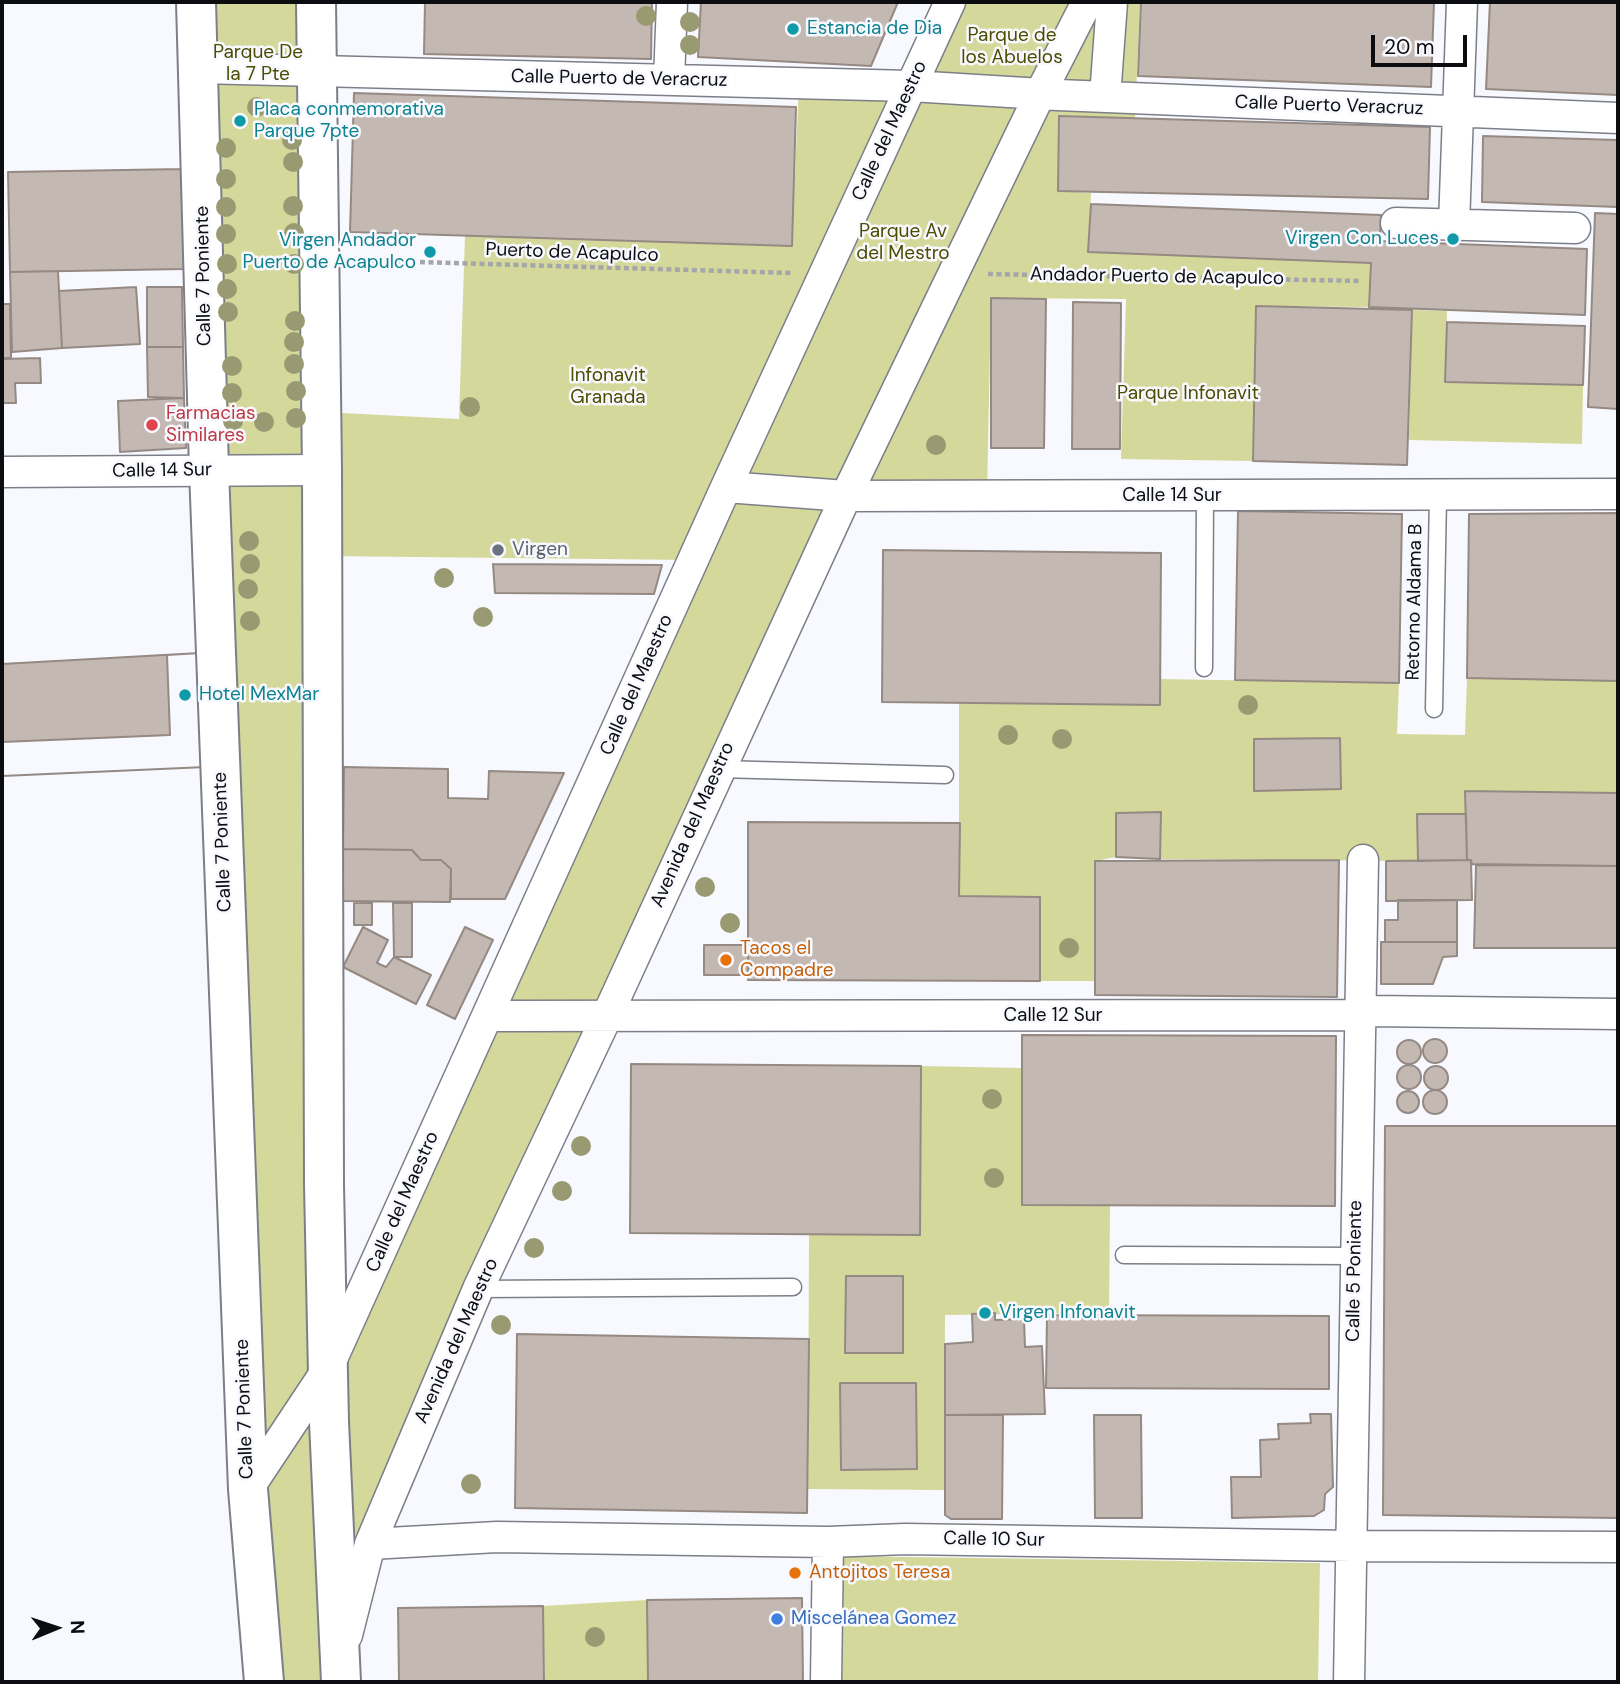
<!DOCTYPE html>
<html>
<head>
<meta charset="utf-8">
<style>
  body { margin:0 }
  #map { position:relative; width:1620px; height:1684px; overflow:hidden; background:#f8f9fe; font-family:"DM Sans",sans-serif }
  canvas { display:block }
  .frame { position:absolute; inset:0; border:4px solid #0c0d11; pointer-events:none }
  .north { position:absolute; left:21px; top:1593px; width:70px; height:70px; -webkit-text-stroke:5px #f8f9fe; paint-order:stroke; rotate:88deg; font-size:19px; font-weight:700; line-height:28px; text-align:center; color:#0c0d11 }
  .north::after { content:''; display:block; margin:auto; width:24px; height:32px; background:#0c0d11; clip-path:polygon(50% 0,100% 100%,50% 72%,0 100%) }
  .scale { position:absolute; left:1371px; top:35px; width:96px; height:32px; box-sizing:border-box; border:4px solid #0c0d11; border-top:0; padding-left:9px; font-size:21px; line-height:24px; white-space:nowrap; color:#0c0d11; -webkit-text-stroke:5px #f8f9fe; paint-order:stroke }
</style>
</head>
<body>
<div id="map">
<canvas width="1620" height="1684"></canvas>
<div class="frame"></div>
<div class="north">N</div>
<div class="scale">20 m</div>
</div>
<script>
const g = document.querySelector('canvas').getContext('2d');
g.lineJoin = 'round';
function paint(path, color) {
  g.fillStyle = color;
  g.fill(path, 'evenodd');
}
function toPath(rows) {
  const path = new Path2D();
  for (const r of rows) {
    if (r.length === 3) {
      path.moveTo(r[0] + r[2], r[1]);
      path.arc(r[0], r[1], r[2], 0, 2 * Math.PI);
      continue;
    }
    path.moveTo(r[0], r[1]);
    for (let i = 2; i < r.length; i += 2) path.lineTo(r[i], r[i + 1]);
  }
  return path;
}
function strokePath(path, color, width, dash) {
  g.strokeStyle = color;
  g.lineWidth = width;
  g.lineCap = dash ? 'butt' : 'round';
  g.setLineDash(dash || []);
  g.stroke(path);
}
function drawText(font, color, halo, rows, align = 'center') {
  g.font = font + ' "DM Sans",sans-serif';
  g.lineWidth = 5;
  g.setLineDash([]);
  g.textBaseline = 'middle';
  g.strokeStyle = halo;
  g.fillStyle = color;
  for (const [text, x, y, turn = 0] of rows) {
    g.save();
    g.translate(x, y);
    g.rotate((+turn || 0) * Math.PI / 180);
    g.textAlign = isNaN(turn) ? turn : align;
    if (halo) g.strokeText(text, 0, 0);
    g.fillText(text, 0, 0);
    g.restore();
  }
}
const green = toPath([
  [198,2,316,2,322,412,459,419,465,235,792,246,799,83,911,86,950,2,1140,2,1135,119,1059,117,1058,191,1091,193,1089,252,1371,263,1369,307,1256,306,1253,461,1121,459,1126,299,991,298,987,496,846,496,928,322,841,497,508,1214,439,1375,374,1516,361,1535,337,1530,331,1425,348,1355,490,1019,729,492,825,274,912,89,1032,97,963,252,1039,94,911,86,690,560,323,556,322,526,317,1186,339,1682,265,1682,263,1671,249,1490,211,472],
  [1412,310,1447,311,1445,382,1583,385,1582,444,1409,440],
  [1467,678,1618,681,1618,793,1465,791,1466,814,1418,814,1418,861,1160,859,1161,812,1116,813,1116,857,1095,861,1096,981,1040,981,1040,897,959,896,959,703,1160,705,1160,679,1399,683,1397,734,1465,735],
  [921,1066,1022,1068,1022,1205,1110,1206,1109,1313,945,1315,944,1490,808,1489,809,1234,920,1235],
  [840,1556,1320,1563,1318,1682,839,1682],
  [647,1600,648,1682,545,1682,543,1606]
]);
const building = toPath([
  [425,2,652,2,651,59,424,54,425,2],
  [701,2,898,2,871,66,698,57,701,2],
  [1141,2,1434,2,1431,87,1138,76,1141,2],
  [1490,2,1618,2,1618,95,1486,89,1490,2],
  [354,93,796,107,792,246,350,232,354,93],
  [1059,116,1430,127,1428,199,1058,191,1059,116],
  [1483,136,1618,140,1618,207,1482,202,1483,136],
  [182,169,184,269,10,272,8,172,182,169],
  [1091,204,1381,215,1380,241,1587,249,1585,315,1369,307,1371,263,1088,252,1091,204],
  [1595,213,1618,214,1618,409,1588,407,1595,213],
  [58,271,62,348,12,352,10,272,58,271],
  [136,287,140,344,62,348,59,291,136,287],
  [147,287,182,287,183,347,147,347,147,287],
  [991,298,1046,299,1044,448,991,448,991,298],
  [1073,302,1121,303,1120,449,1072,449,1073,302],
  [2,304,10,304,11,358,2,358,2,304],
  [1256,306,1412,310,1407,465,1253,461,1256,306],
  [1447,322,1585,326,1583,385,1445,382,1447,322],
  [147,347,183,347,184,398,148,397,147,347],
  [40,358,41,383,15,383,16,403,2,403,2,359,40,358],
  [184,398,186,448,120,452,118,401,184,398],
  [1238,511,1402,514,1399,683,1235,680,1238,511],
  [1618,513,1618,681,1467,678,1469,514,1618,513],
  [883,550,1161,553,1160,705,882,702,883,550],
  [493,564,662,565,654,594,495,593,493,564],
  [200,653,206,767,2,776,2,742,170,735,167,655,200,653],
  [200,653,206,767,2,776,2,664,200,653],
  [1340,738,1341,789,1254,791,1254,739,1340,738],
  [344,767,448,769,448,798,488,799,489,771,564,773,505,899,451,899,451,869,441,860,421,860,412,850,343,849,344,767],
  [1465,791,1618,793,1618,866,1472,864,1471,860,1467,860,1465,791],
  [1161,812,1160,859,1116,857,1116,813,1161,812],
  [1417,814,1466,814,1467,860,1418,861,1417,814],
  [748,822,960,823,959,896,1040,897,1040,981,748,980,748,822],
  [343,849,412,850,421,860,441,860,451,869,450,902,343,901,343,849],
  [1339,860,1337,997,1095,995,1095,861,1339,860],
  [1471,860,1472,900,1386,901,1386,861,1471,860],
  [1476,865,1618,866,1618,948,1474,948,1476,865],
  [1398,900,1457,900,1457,942,1385,942,1385,920,1398,920,1398,900],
  [354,903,372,903,372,925,354,925,354,903],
  [393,903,412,903,412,957,394,957,393,903],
  [363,927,388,940,377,963,386,967,394,957,431,975,416,1004,343,967,363,927],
  [465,927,493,940,455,1019,427,1005,465,927],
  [1381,942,1457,942,1457,956,1443,957,1433,984,1381,984,1381,942],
  [704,945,748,945,748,975,704,975,704,945],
  [1022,1035,1336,1036,1335,1206,1022,1205,1022,1035],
  [1435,1051,12],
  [1409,1052,12],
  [631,1064,921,1066,920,1235,630,1233,631,1064],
  [1409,1077,12],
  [1436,1078,12],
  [1435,1102,12],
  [1408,1102,11],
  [1385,1126,1618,1126,1618,1518,1383,1515,1385,1126],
  [846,1276,903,1276,903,1353,845,1353,846,1276],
  [985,1313,995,1313,995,1320,1024,1319,1025,1347,1042,1346,1045,1414,945,1415,945,1344,973,1342,972,1314,985,1313],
  [1047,1315,1329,1316,1329,1389,1046,1388,1047,1315],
  [517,1334,809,1339,807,1513,515,1508,517,1334],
  [840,1383,916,1383,917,1469,841,1470,840,1383],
  [1310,1414,1331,1414,1333,1487,1325,1494,1324,1510,1314,1516,1232,1518,1231,1477,1261,1477,1260,1440,1279,1439,1278,1424,1311,1423,1310,1414],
  [945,1415,1003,1415,1002,1519,951,1519,945,1515,945,1415],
  [1094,1415,1141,1415,1142,1518,1095,1518,1094,1415],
  [802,1598,803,1682,648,1682,647,1600,802,1598],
  [543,1606,544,1682,399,1682,398,1608,543,1606]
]);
const path = toPath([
  [352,260,792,273],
  [988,274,1362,281]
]);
const service = toPath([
  [1204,668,1205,496],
  [1434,709,1438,496],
  [718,769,945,775],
  [1124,1255,1356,1256],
  [478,1289,793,1287]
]);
const minor = toPath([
  [199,68,911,86,1058,95,1618,118],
  [669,80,672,2],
  [1105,97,1112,2],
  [1396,223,1575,228],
  [1454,225,1462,2],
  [2,472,322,470],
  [726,487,846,496,1618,494],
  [487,1016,1359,1015,1371,1011,1618,1014],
  [248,1489,327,1370,726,487,950,2],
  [370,1544,497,1537,828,1542,905,1539,1352,1546,1618,1547],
  [347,1635,370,1544,478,1289,607,1016,846,496,1040,94,1087,2],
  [826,1682,828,1542],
  [1349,1682,1363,860]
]);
const secondary = toPath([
  [196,2,209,470,248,1489,264,1682],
  [316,2,322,470,324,1185,329,1422,341,1682]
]);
const trees = [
  [646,16],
  [690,22],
  [690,45],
  [257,107],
  [292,140],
  [226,148],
  [293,162],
  [226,179],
  [293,206],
  [226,207],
  [294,233],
  [226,234],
  [227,264],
  [294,264],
  [227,289],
  [228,312],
  [295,321],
  [294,342],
  [294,364],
  [232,366],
  [296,391],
  [232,393],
  [470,407],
  [296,418],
  [233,421],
  [264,422],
  [936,445],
  [249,541],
  [250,564],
  [444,578],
  [248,589],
  [483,617],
  [250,621],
  [1248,705],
  [1008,735],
  [1062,739],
  [705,887],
  [730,923],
  [1069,948],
  [992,1099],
  [581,1146],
  [994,1178],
  [562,1191],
  [534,1248],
  [501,1325],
  [471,1484],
  [595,1637]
];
const markers = [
  [793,29,7,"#0f9aa8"],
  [240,121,7,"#0f9aa8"],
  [1453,239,7,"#0f9aa8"],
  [430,252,7,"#0f9aa8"],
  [152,425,7,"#e0444e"],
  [498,550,7,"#6b7280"],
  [185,695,7,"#0f9aa8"],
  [726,960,7,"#e8710a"],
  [985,1313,7,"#0f9aa8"],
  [795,1573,7,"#e8710a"],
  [777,1619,7,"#3f7fe0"]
];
const cultureNames = [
  ["Estancia de Dia",807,29],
  ["Placa conmemorativa",254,110],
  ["Parque 7pte",254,132],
  ["Virgen Con Luces",1439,239,"right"],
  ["Virgen Andador",416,241,"right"],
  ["Puerto de Acapulco",416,263,"right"],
  ["Hotel MexMar",199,695],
  ["Virgen Infonavit",999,1313]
];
const parkNames = [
  ["Parque de",1012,36],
  ["los Abuelos",1012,58],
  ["Parque De",258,53],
  ["la 7 Pte",258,75],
  ["Parque Av",903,232],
  ["del Mestro",903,254],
  ["Infonavit",608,376],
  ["Granada",608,398],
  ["Parque Infonavit",1188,394]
];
const streetNames = [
  ["Calle Puerto de Veracruz",619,79,1],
  ["Calle Puerto Veracruz",1329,106,2],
  ["Calle del Maestro",890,131,-65],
  ["Puerto de Acapulco",572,253,2],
  ["Calle 7 Poniente",204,276,-91],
  ["Andador Puerto de Acapulco",1157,277,1],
  ["Calle 14 Sur",162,471,-1],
  ["Calle 14 Sur",1172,496],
  ["Retorno Aldama B",1415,602,-89],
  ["Calle del Maestro",637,685,-66],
  ["Avenida del Maestro",693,825,-66],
  ["Calle 7 Poniente",223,842,-92],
  ["Calle 12 Sur",1053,1016],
  ["Calle del Maestro",403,1202,-66],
  ["Calle 5 Poniente",1355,1271,-89],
  ["Avenida del Maestro",457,1341,-66],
  ["Calle 7 Poniente",245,1409,-92],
  ["Calle 10 Sur",994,1540,1]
];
const healthNames = [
  ["Farmacias",166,414],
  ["Similares",166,436]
];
const worshipNames = [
  ["Virgen",512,550]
];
const foodNames = [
  ["Tacos el",740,949],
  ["Compadre",740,971],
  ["Antojitos Teresa",809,1573]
];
const shopNames = [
  ["Miscelánea Gomez",791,1619]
];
paint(green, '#d5d89b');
paint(building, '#c4b9b2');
strokePath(building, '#948983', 2);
strokePath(service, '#7c7f89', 19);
strokePath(minor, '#7c7f89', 33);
strokePath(secondary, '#7c7f89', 42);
strokePath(path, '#a5a6aa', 4.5, [5, 3.5]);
strokePath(service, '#fff', 16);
strokePath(minor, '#fff', 30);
strokePath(secondary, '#fff', 38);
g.fillStyle = '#999a72';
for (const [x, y] of trees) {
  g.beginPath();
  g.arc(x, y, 10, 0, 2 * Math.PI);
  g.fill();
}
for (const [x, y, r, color] of markers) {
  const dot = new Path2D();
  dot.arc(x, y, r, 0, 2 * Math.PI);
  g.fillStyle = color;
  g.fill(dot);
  strokePath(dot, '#f8f9fe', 2.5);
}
drawText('19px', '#0d838f', '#f8f9fe', cultureNames, 'left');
drawText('19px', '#4b4c00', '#f8f9fe', parkNames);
drawText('19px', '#0c0d11', '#f8f9fe', streetNames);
drawText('19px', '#be3a42', '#f8f9fe', healthNames, 'left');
drawText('19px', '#5b616d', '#f8f9fe', worshipNames, 'left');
drawText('19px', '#c56008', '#f8f9fe', foodNames, 'left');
drawText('19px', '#366cbe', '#f8f9fe', shopNames, 'left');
</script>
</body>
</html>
